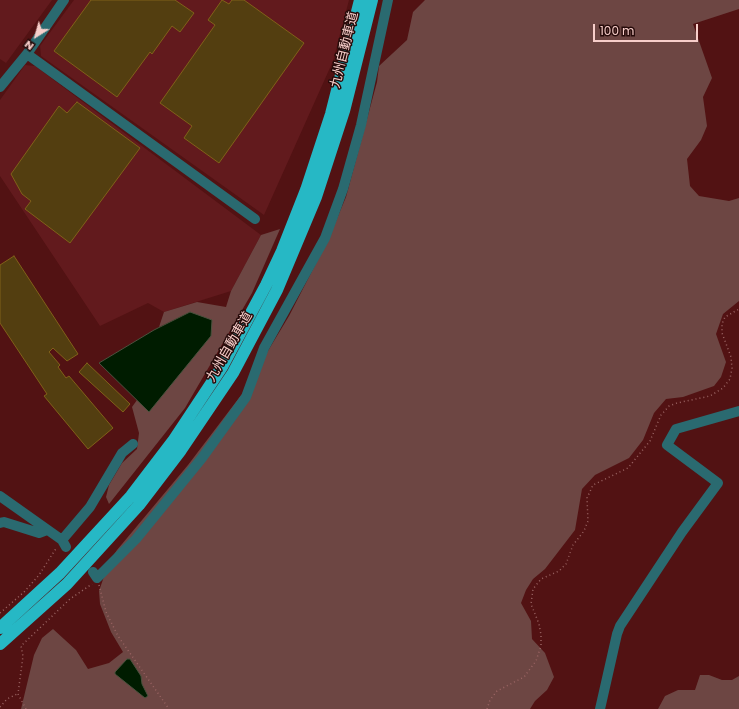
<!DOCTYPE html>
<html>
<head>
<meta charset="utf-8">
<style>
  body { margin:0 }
  #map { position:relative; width:739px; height:709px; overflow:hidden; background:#521213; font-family:Poppins,sans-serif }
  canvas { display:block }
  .north { position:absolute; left:16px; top:16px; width:40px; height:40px; -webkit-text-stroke:3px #260b0a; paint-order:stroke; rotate:217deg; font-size:11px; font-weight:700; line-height:16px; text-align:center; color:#f7ceca }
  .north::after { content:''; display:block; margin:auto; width:14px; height:18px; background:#f7ceca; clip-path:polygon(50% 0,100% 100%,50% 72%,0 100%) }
  .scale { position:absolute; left:593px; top:24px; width:105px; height:18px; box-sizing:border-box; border:2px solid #f7ceca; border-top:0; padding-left:5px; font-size:12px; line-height:14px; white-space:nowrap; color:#f7ceca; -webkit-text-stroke:3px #260b0a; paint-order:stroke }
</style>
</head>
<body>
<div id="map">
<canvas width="739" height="709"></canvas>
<div class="north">N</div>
<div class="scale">100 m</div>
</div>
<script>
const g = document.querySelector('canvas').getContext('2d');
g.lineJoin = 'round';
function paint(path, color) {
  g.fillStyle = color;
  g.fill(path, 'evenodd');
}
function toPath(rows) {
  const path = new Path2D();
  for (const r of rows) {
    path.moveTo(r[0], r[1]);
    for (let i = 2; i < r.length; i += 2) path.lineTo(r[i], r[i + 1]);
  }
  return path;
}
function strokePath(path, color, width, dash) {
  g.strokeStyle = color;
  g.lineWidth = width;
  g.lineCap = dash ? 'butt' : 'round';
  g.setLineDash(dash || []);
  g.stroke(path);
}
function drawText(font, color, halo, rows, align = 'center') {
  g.font = font + ' Poppins,"Noto Sans JP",sans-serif';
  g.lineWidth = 3;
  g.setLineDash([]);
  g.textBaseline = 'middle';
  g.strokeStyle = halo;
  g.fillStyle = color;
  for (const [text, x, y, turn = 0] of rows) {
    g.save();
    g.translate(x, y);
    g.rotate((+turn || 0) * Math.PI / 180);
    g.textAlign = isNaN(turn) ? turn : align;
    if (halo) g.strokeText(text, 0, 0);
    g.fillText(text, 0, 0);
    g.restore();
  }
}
const built = toPath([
  [0,0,52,0,6,63,0,59],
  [74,0,349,0,333,61,264,215,41,56,40,46],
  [25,65,35,66,261,235,231,291,164,312,148,303,100,326,0,176,0,100]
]);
const green = toPath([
  [425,0,739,0,739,9,693,24,712,78,703,97,707,126,701,140,687,159,690,186,699,196,729,201,739,198,739,301,723,314,716,334,726,362,721,377,714,386,683,397,666,399,654,413,643,440,629,458,595,475,582,489,575,530,545,569,533,579,526,590,521,603,531,621,532,639,545,653,554,677,547,690,535,701,530,709,21,709,34,655,42,638,53,629,76,650,88,669,109,663,123,652,111,632,100,604,99,591,109,562,117,550,188,465,242,394,289,316,328,240,346,197,377,82,379,66,407,40,413,12],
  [280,229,252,293,185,408,109,504,106,497,109,485,122,463,137,449,139,433,132,407,137,400,149,412,190,312,159,327,164,312,197,302,226,307,231,291,261,235],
  [700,675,709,675,722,680,732,680,739,676,739,709,658,709,665,696,678,690,695,690]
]);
const water = toPath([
  [190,312,212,320,211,336,149,412,99,363,154,330,190,312],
  [127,659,130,659,141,676,142,684,148,696,145,698,115,674,115,672,127,659]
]);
const building = toPath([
  [91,0,175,0,194,13,180,32,172,26,152,54,150,52,117,97,54,51,91,0],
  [222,0,229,4,232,0,244,0,304,43,219,163,184,138,192,126,160,103,215,25,208,20,222,0],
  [77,102,140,148,70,243,25,209,31,201,22,194,11,174,59,106,67,113,77,102],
  [14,256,78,354,67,361,53,348,49,352,60,365,58,367,66,378,69,376,113,428,88,449,44,396,47,394,0,323,0,265,14,256],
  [87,363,130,404,123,412,79,372,87,363]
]);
const path = toPath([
  [99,585,106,612,118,636,169,709],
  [0,613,24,592,39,575,57,547],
  [0,707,7,699,17,694],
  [26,709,18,694,23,656,21,646,70,599,92,584],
  [487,709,490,700,497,691,524,677,536,661,541,646,541,635,539,624,531,604,533,589,541,579,559,571,566,564,573,545,584,531,588,521,587,498,593,485,628,468,650,441,661,415,669,406,677,403,710,396,723,388,730,379,732,368,731,357,722,333,722,324,725,317,739,309]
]);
const minor = toPath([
  [27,54,255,219],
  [0,87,27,54,64,0],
  [0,496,62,540,66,547],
  [0,523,4,522,39,533,47,530],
  [62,540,90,507,122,453,133,444],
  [93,572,97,578,136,539,202,458,246,397,264,348,325,238,343,189,361,125,388,0],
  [600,709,617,634,620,626,682,532,718,483,667,445,676,429,739,411]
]);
const highway = toPath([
  [0,628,60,573,131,496,173,441,222,367,266,285,282,251,306,190,331,114,360,0],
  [0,644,67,584,139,505,181,450,233,373,277,290,316,197,344,111,372,0]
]);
const streetNames = [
  ["九州自動車道",345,50,-76],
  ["九州自動車道",230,347,-60]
];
paint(built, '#621a1d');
paint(green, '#6d4643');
paint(water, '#001c00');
strokePath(water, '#4a513d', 1);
paint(building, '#533e10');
strokePath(building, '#806119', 1);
strokePath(path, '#9a6463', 1.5, [1, 3]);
strokePath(minor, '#2a6a70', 10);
strokePath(highway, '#26b8c5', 12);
drawText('13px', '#f7ceca', '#260b0a', streetNames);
</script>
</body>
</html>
